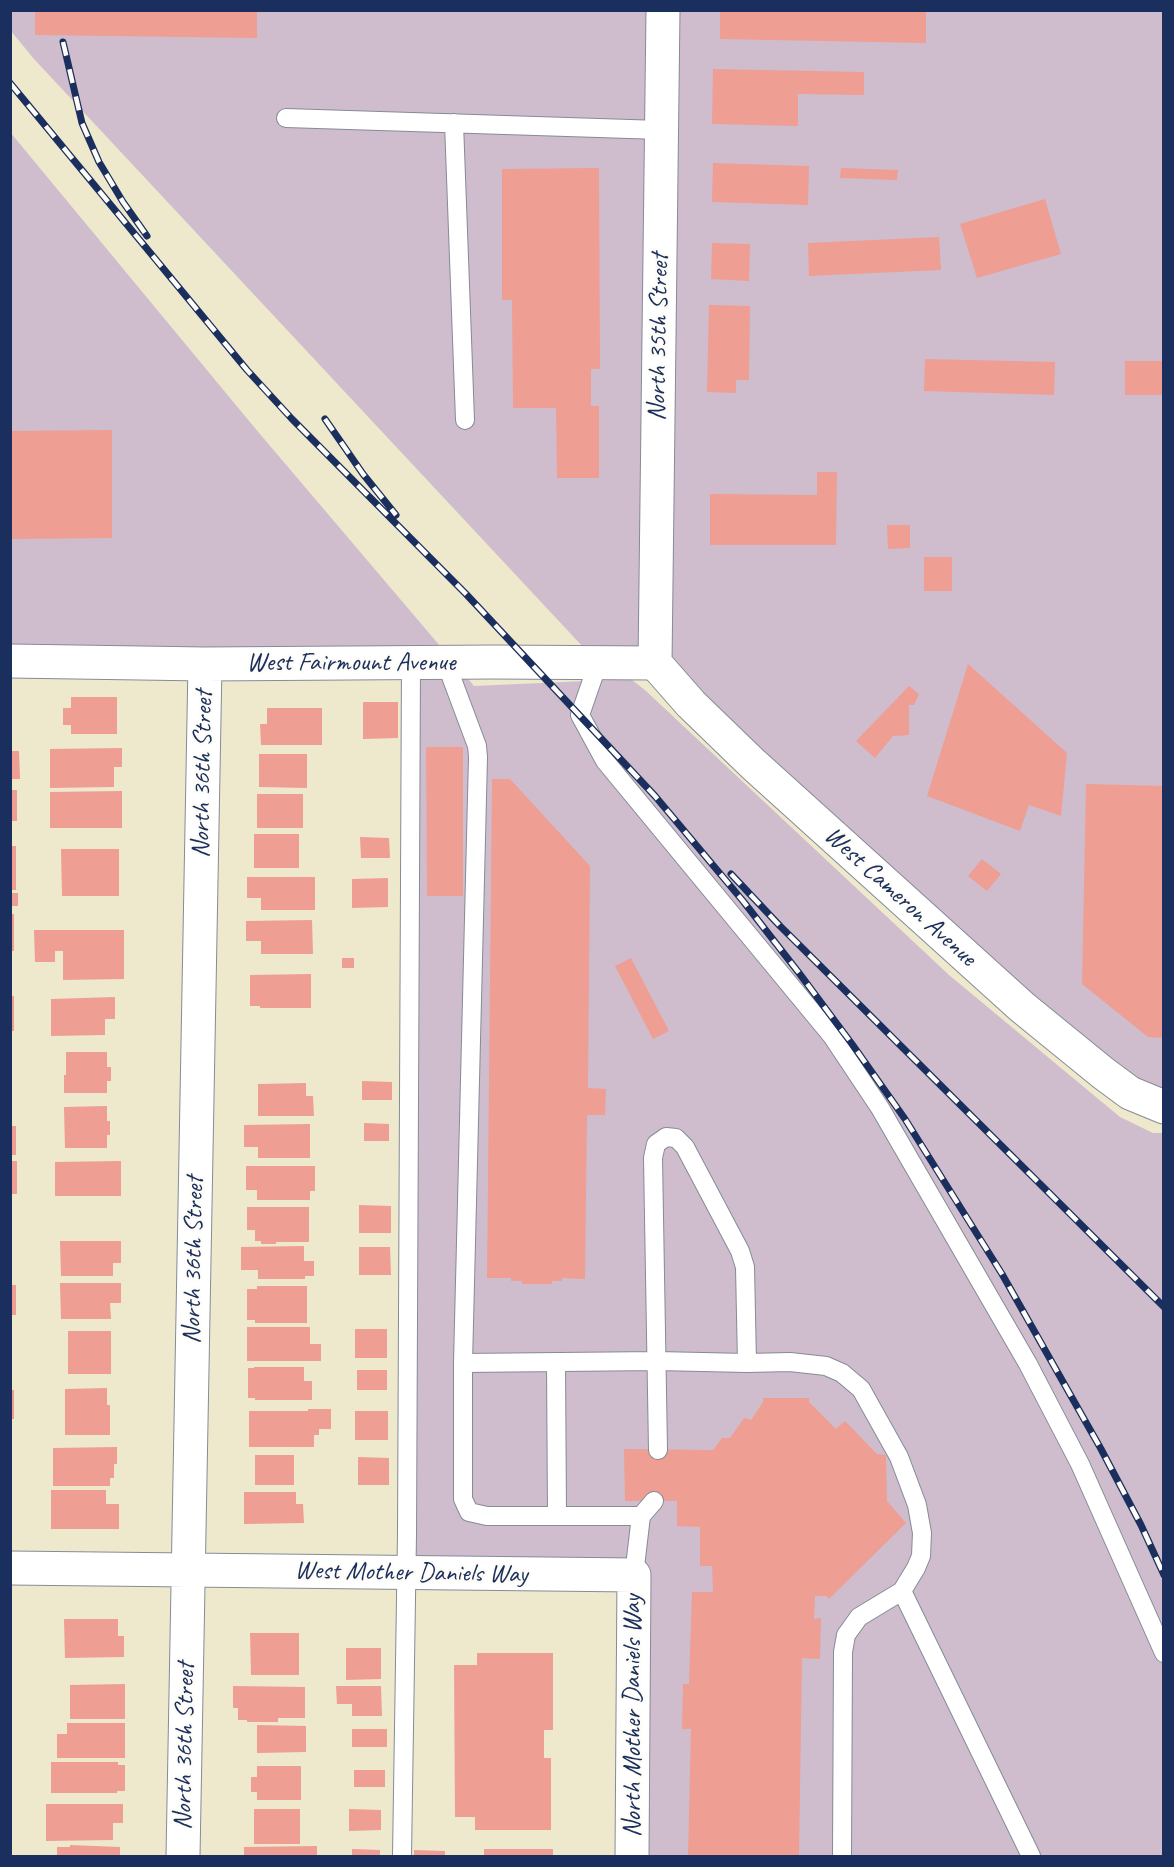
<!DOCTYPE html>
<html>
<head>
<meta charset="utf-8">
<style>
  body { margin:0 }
  #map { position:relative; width:1174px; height:1867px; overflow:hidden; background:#eee8cd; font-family:Caveat,sans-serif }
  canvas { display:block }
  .frame { position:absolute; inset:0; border:12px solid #1b2f5e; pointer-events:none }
</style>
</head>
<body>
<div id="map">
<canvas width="1174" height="1867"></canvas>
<div class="frame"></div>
</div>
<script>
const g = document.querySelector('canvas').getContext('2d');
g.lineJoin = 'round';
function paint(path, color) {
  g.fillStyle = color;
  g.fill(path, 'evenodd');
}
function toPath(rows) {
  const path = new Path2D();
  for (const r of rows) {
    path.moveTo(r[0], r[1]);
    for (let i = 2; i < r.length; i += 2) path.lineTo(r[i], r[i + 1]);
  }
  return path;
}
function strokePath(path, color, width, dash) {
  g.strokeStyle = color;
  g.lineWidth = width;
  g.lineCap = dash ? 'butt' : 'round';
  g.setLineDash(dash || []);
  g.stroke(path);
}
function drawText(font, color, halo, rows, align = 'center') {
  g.font = font + ' Caveat,sans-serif';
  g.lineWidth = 5;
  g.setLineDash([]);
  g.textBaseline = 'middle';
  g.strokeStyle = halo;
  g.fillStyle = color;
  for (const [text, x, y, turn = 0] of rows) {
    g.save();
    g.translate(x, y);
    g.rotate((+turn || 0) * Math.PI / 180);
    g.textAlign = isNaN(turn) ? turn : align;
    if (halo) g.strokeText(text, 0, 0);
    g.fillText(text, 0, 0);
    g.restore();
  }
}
const industrial = toPath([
  [10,11,1163,11,1163,1107,1154,1104,656,663,598,663,34,59,11,31],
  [10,132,254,427,474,686,631,679,646,691,949,975,1120,1117,1153,1133,1163,1133,1163,1856,632,1856,634,1575,406,1572,411,663,11,661]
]);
const building = toPath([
  [35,10,257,10,257,38,35,35],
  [720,10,926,10,926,43,720,39],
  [713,69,864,72,864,95,798,94,798,126,712,124],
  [713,163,809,166,808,205,712,202],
  [599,168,600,369,591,369,591,406,599,406,599,478,557,478,556,408,513,408,512,300,502,300,502,169],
  [841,168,898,170,897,180,840,178],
  [1045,199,1061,254,977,278,960,224],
  [939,237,941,270,809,276,808,243],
  [712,243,750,244,749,281,711,279],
  [709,305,750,306,749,380,736,380,736,393,707,392],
  [925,359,1055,362,1054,395,924,391],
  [1125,361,1164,361,1164,395,1125,395],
  [112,430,112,538,10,539,10,431],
  [817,472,837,472,836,545,710,545,710,494,817,495],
  [887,525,910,525,910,548,888,549],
  [924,557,952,557,952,591,924,591],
  [968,664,1067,753,1061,816,1029,805,1020,831,927,796],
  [909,686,919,694,914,705,909,705,909,735,893,736,875,758,856,741],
  [71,697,117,697,117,734,71,734,71,725,63,725,63,708,71,708],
  [363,702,398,702,398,738,363,739],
  [267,708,322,708,322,745,261,745,260,724,267,724],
  [426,747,463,747,463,896,427,896],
  [122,748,122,767,114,767,114,787,50,788,50,749],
  [10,751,19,751,20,779,10,779],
  [259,754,307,754,307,788,259,787],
  [492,779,510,779,590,866,588,1088,606,1089,605,1115,587,1115,585,1279,562,1278,562,1281,552,1281,552,1284,522,1284,522,1281,511,1281,511,1278,487,1278],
  [1086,784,1164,786,1164,1038,1148,1037,1082,984],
  [10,790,17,790,17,821,10,821],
  [122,791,122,828,50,828,50,792],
  [257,794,303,794,303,828,257,828],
  [254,834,299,834,299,868,254,868],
  [360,837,389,838,390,858,361,858],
  [10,846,16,846,16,890,10,890],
  [61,849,119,849,119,896,62,896],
  [982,859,1001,874,987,891,968,876],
  [247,877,315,877,315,910,261,910,261,898,247,898],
  [388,878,388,907,352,908,352,879],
  [10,893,18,893,18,906,10,906],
  [10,914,14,914,14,951,10,951],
  [312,920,313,954,261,954,261,941,246,941,246,921],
  [34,930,124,930,124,979,63,980,63,951,55,951,55,962,35,962],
  [342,958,354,958,354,968,342,968],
  [631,958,669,1031,653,1039,615,966],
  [311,974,311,1008,260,1008,260,1006,250,1006,250,975],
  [10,996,14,996,14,1031,10,1031],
  [115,997,115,1019,105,1019,105,1035,51,1036,51,999],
  [66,1052,107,1052,107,1067,111,1067,111,1081,107,1081,107,1093,64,1093,64,1075,66,1075],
  [362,1081,392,1082,392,1100,362,1100],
  [306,1083,306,1096,313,1096,314,1116,258,1116,258,1084],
  [107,1106,107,1121,110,1121,110,1135,107,1135,107,1148,65,1148,64,1107],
  [364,1123,389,1124,389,1141,364,1141],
  [310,1124,310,1158,258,1158,258,1147,244,1147,244,1125],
  [10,1126,16,1126,16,1155,10,1155],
  [10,1161,17,1161,17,1194,10,1194],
  [121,1161,121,1196,55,1196,55,1162],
  [246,1166,315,1166,315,1191,310,1191,310,1200,257,1200,257,1190,246,1190],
  [359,1205,391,1206,391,1233,359,1233],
  [247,1207,309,1207,309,1242,276,1242,276,1244,261,1244,261,1241,255,1241,255,1230,247,1230],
  [60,1241,121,1241,121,1263,113,1263,113,1276,61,1276],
  [304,1246,304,1261,314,1261,314,1276,305,1276,305,1279,258,1279,258,1270,241,1270,241,1247],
  [359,1247,390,1247,391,1275,359,1275],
  [60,1283,121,1283,121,1303,110,1303,111,1319,61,1319],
  [10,1285,16,1285,16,1315,10,1315],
  [257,1286,307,1286,307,1323,255,1323,255,1320,247,1320,247,1289,257,1289],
  [247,1327,310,1327,310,1344,321,1344,321,1361,247,1361],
  [355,1329,387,1329,387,1358,355,1358],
  [68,1331,111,1331,111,1374,68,1374],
  [254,1367,304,1367,304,1381,312,1381,312,1400,255,1400,255,1398,248,1398,248,1368,254,1368],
  [357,1370,387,1370,387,1390,357,1390],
  [107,1388,107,1405,110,1405,110,1435,65,1435,65,1389],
  [10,1390,14,1390,14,1419,10,1419],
  [763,1398,809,1398,809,1402,836,1429,845,1421,877,1454,886,1455,887,1501,906,1523,831,1597,828,1599,827,1596,815,1596,814,1619,821,1618,820,1659,802,1658,799,1856,688,1856,691,1729,682,1729,683,1684,689,1684,692,1592,713,1592,712,1566,700,1566,700,1527,677,1526,677,1501,625,1501,624,1449,713,1450,722,1438,730,1438,744,1418,751,1420,763,1402],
  [308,1409,331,1409,331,1429,319,1429,319,1435,314,1435,314,1447,249,1447,249,1411,308,1411],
  [355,1411,388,1411,388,1440,355,1440],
  [117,1447,117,1464,114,1464,114,1478,110,1478,110,1486,53,1486,53,1448],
  [255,1455,294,1455,294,1485,255,1485],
  [358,1457,389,1458,389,1485,358,1485],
  [51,1490,106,1490,106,1504,119,1504,119,1529,51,1529],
  [244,1492,296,1492,296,1504,303,1504,304,1523,244,1524],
  [64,1619,118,1619,118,1636,124,1636,124,1657,65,1658],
  [250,1633,299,1633,299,1675,251,1675],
  [346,1648,381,1648,381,1679,346,1680],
  [477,1653,553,1653,553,1730,544,1730,544,1758,551,1758,551,1830,475,1830,475,1817,455,1817,454,1665,477,1665],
  [125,1684,125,1719,70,1719,70,1685],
  [233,1686,305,1687,305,1718,278,1718,278,1722,247,1722,247,1720,238,1720,238,1708,233,1708],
  [336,1686,381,1686,382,1716,352,1716,352,1704,337,1704],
  [67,1723,125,1723,125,1758,57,1758,57,1734,67,1734],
  [257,1725,306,1726,306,1752,257,1753],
  [352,1729,387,1729,387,1747,352,1747],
  [51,1762,118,1762,118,1765,125,1765,125,1791,117,1791,117,1793,51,1793],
  [257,1766,301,1766,301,1800,257,1800,257,1792,251,1792,251,1777,257,1777],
  [354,1770,385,1770,385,1787,354,1787],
  [46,1804,123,1804,123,1823,113,1823,113,1840,46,1841],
  [254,1809,300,1809,300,1844,254,1844],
  [349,1809,381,1810,381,1830,349,1831],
  [70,1845,120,1847,120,1856,57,1856,57,1847,70,1847],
  [317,1846,317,1856,244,1856,244,1847],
  [352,1849,380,1850,380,1856,352,1856],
  [484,1849,553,1849,553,1856,484,1856],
  [414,1850,445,1851,445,1856,414,1856]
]);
const lane = toPath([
  [286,118,661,130],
  [454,123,465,420],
  [446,663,477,746,478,757,463,1363,463,1499,469,1512,487,1516,641,1516,634,1575],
  [598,663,580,715,605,761,832,1036,880,1108,1028,1364,1080,1464,1164,1653],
  [556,1362,557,1516],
  [463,1363,657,1361,747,1363,790,1362,826,1366,842,1373,861,1389,899,1457,917,1505,922,1533,921,1556,916,1568,902,1591,859,1617,846,1635,843,1652,842,1856],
  [658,1450,653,1158,656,1144,666,1137,676,1138,685,1147,740,1251,745,1267,747,1363],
  [641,1516,654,1501],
  [902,1591,1031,1856],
  [402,1856,407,1534,411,663]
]);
const street = toPath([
  [10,661,205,664,494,662,655,663],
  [10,1568,634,1575,632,1856],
  [183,1856,205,664]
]);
const secondary = toPath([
  [663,10,655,663,691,704,753,764,1022,1007,1103,1073,1130,1093,1164,1107]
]);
const rail = toPath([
  [63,42,82,123,99,162,123,202,147,236],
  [10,83,247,370,292,419,466,594,655,796,743,901,799,973,852,1044,905,1119,1002,1274,1101,1449,1141,1525,1164,1575],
  [325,419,363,474,396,515],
  [731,874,780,926,1164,1307]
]);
const streetNames = [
  ["North 35th Street",659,337,-89],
  ["West Fairmount Avenue",351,663],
  ["North 36th Street",203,774,-89],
  ["West Cameron Avenue",900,897,42],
  ["North 36th Street",194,1260,-89],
  ["West Mother Daniels Way",411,1573,1],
  ["North Mother Daniels Way",633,1716,-90],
  ["North 36th Street",185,1746,-89]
];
paint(industrial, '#cfbdce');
paint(building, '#ee9e93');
strokePath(lane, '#848c96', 20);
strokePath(street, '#848c96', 35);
strokePath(secondary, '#848c96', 35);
strokePath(lane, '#fff', 18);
strokePath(street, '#fff', 33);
strokePath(secondary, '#fff', 33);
strokePath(rail, '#1b2f5e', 7);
strokePath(rail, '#fdfcf7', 4.5, [14]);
drawText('26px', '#1b2f5e', '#fdfcf7', streetNames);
</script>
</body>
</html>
